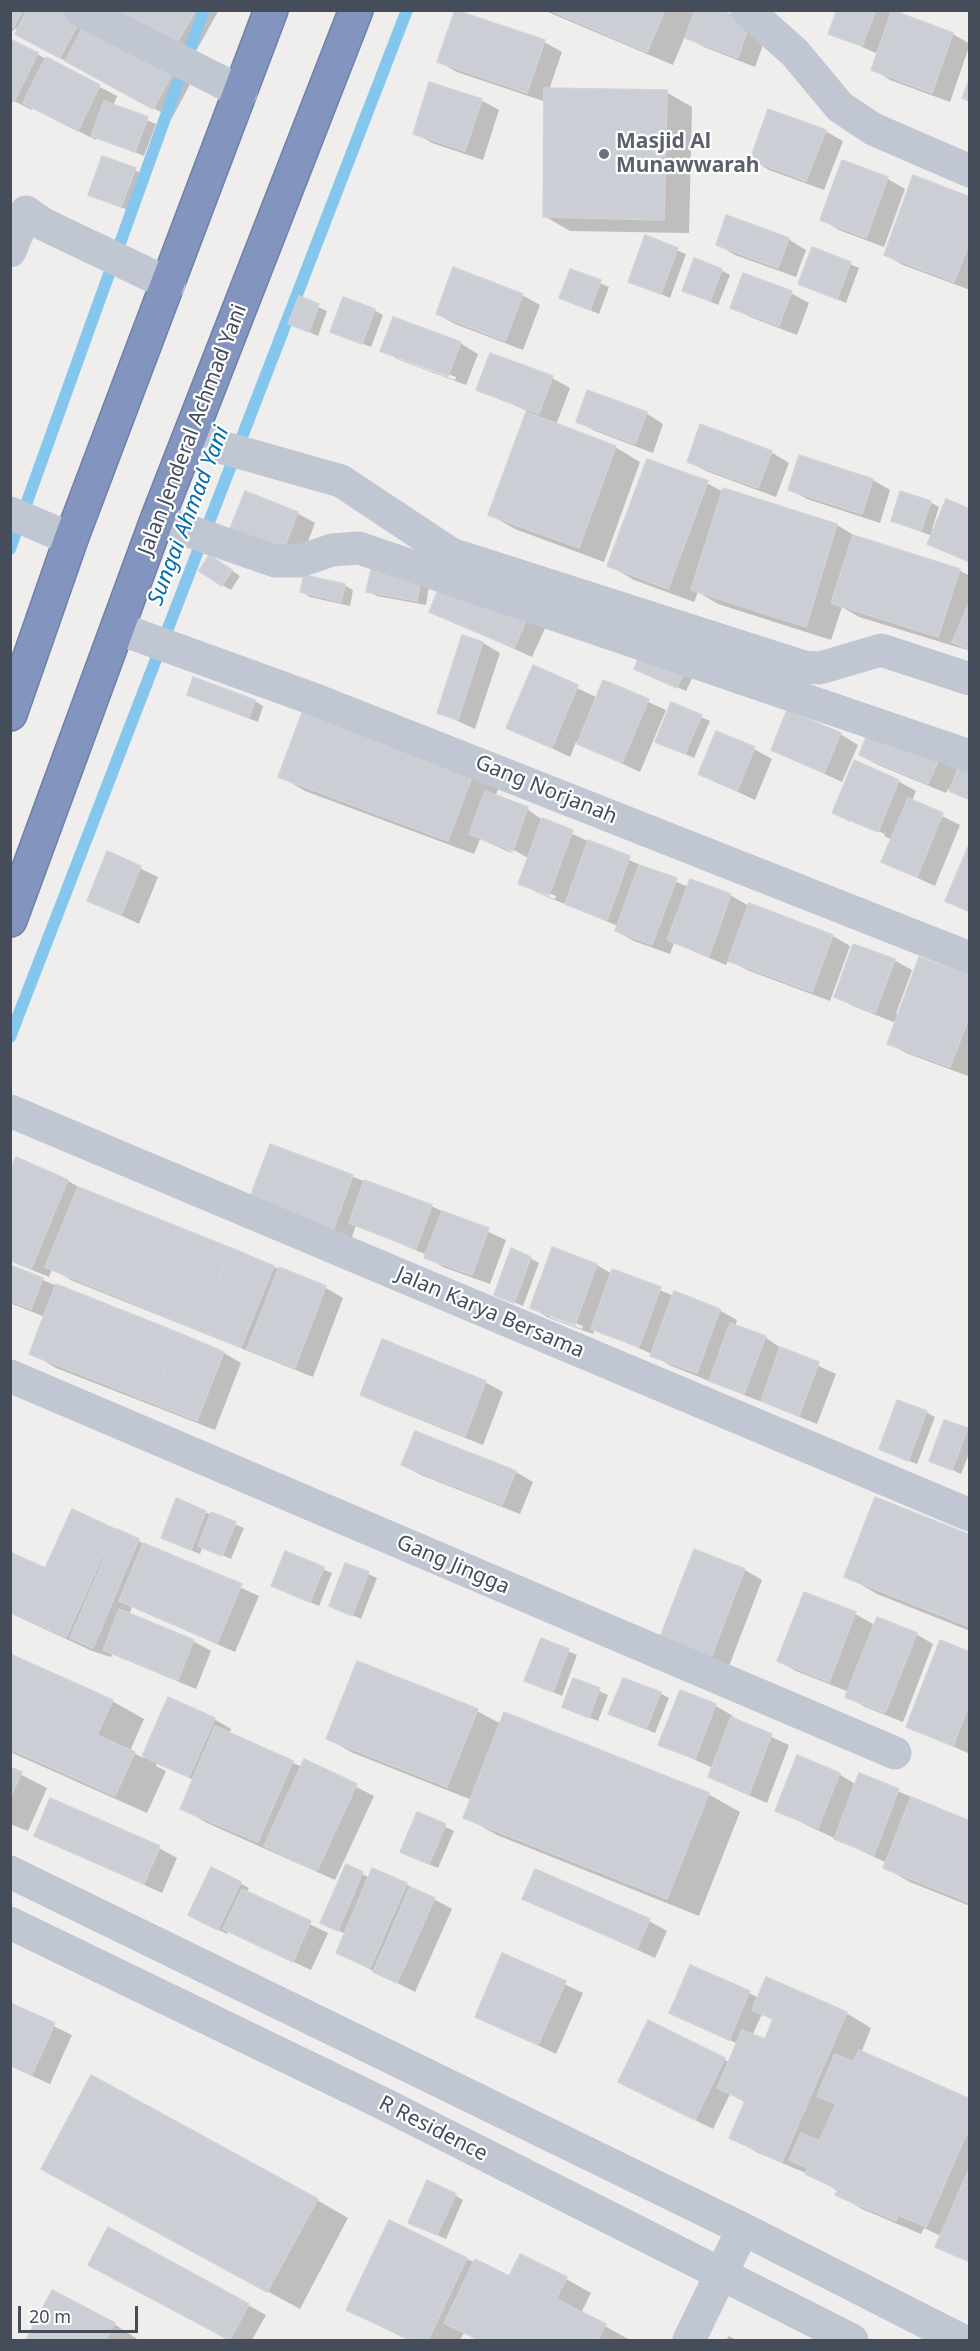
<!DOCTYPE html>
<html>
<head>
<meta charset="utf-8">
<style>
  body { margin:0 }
  #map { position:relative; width:980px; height:2351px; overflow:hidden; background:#f0eeed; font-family:"Noto Sans",sans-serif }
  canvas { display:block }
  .frame { position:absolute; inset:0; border:12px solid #454d5b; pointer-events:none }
  .scale { position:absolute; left:18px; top:2306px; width:120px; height:27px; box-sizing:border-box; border:3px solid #454d5b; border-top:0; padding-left:8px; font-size:18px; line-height:21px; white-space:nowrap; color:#454d5b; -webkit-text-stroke:4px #fff; paint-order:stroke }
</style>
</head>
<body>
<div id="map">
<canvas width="980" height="2351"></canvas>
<div class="frame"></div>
<div class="scale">20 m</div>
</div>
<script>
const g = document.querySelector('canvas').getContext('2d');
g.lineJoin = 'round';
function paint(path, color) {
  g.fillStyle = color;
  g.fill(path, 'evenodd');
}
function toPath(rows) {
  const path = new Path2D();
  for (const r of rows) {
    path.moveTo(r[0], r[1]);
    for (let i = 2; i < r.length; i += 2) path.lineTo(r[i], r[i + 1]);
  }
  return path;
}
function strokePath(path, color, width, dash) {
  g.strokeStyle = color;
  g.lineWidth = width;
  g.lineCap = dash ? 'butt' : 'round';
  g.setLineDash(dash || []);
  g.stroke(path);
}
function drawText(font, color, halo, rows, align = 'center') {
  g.font = font + ' "Noto Sans",sans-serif';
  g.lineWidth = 4.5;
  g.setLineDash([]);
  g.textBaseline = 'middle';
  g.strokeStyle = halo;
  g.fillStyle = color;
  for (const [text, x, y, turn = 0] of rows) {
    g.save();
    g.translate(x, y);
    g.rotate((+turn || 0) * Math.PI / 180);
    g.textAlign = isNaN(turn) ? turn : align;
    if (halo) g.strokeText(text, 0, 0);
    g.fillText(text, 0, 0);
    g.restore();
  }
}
const shadow = toPath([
  [10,10,69,10,194,77,172,118,34,44,16,28,13,31,10,30],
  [103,10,219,10,191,60],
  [543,10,688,10,767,34,755,67,704,47,685,36,673,65],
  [838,10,897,10,896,13,953,34,970,44,950,102,890,80,873,69,878,54,830,33],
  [10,40,117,96,113,106,156,124,144,156,97,137,96,140,33,108,32,110,10,99],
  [544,42,562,52,549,90,666,92,692,107,689,233,570,231,544,216,546,102,457,72,439,62],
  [481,100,499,110,483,160,432,143,415,133],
  [825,131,843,141,824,190,769,170,751,159],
  [843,162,888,179,905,189,884,247,839,230,822,219],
  [135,170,143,175,130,211,90,194],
  [970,198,970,290,903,265,885,255],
  [646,237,686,254,670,298,630,281],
  [788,239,806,250,796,277,735,255,717,244],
  [850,264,859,268,846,303,800,284],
  [721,270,730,275,718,305,684,290],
  [571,271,609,287,599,314,570,302],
  [791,293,809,303,797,335,750,317,732,307],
  [522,295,540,305,523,350,455,324,437,314],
  [299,298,327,311,318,336,290,323],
  [374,310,383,315,371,347,331,331],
  [460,343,478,354,466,385,399,360,382,350],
  [398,356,456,377,455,380,398,359],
  [552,378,570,388,556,425,615,447,640,462,604,562,515,529,489,514,527,411,478,389],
  [646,413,663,424,653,453,595,431,577,421],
  [701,426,771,452,789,463,776,497,706,471,689,461],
  [873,480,890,490,880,523,807,499,789,489],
  [707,483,723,492,837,525,860,539,959,570,970,576,970,651,859,617,842,607,831,640,718,604,698,592,694,602,634,580,608,565],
  [930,502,939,507,932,529,934,529,970,511,970,563,928,543,932,536,892,521],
  [297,513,315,523,301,560,249,540],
  [218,561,240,576,231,590,222,585],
  [444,580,546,626,532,657,431,611],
  [430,581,426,605,377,596,368,591],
  [344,585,353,590,350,606,310,597,302,592],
  [463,637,483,643,500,653,475,729,438,712],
  [533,667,598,698,604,682,666,710,640,772,576,742,570,757,508,727],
  [636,669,695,672,686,691],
  [189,694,255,701,263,706,258,722],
  [307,704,501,782,495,797,527,809,544,821,688,887,730,895,749,906,833,936,850,946,830,1001,747,970,729,959,726,965,674,943,670,954,634,941,616,931,618,926,538,893,520,883,528,858,507,846,505,848,514,854,480,839,474,854,305,791,280,776],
  [537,889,556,896,555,899,537,892],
  [672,704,710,721,694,758,657,741],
  [872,727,970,772,970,800,948,789,946,793,878,765,860,755],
  [840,734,858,745,842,782,773,750],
  [754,749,772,759,755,800,700,774],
  [898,781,916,791,912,801,960,825,935,886,883,862,892,840,884,836,885,834,850,819,850,822,834,813],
  [108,853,158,877,139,924,89,900],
  [894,960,912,970,896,1014,899,1015,970,978,968,1076,906,1053,888,1043,896,1023,853,1006,836,996],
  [270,1146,431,1206,506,1240,490,1284,443,1267,426,1257,427,1255,356,1225,351,1240,268,1209],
  [10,1174,68,1181,86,1191,326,1288,343,1298,313,1377,73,1281,52,1269,49,1277,10,1261],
  [553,1249,597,1265,612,1274,613,1271,674,1296,719,1310,737,1320,735,1327,765,1337,782,1349,836,1374,817,1424,669,1365,652,1354,595,1329,593,1334,549,1318,532,1308],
  [549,1314,583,1326,582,1329,549,1317],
  [530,1258,539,1263,523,1306,496,1295],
  [10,1267,224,1353,241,1363,215,1430,56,1368,31,1353,45,1317,10,1303],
  [485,1382,503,1392,483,1445,380,1404,362,1394],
  [926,1412,935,1417,917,1464,880,1449],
  [967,1430,970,1431,970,1451,961,1474,931,1460],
  [403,1465,516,1472,533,1482,520,1514,421,1475],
  [72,1511,259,1596,235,1652,132,1607,129,1615,193,1641,211,1651,196,1689,112,1654,111,1657,92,1651,10,1613,10,1554,46,1570],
  [205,1512,244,1528,231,1559,203,1546,200,1554,162,1538],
  [970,1536,970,1631,877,1594,846,1576],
  [695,1551,745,1570,762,1580,726,1674,677,1655],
  [285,1553,332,1573,319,1606,272,1586],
  [346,1564,377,1578,361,1619,330,1605],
  [855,1614,875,1625,916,1634,933,1644,903,1722,865,1707,847,1697,849,1692,796,1671,778,1661],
  [542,1640,577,1655,562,1696,526,1680],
  [970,1654,970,1754,908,1726],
  [10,1656,112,1701,144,1719,130,1751,143,1758,169,1699,214,1719,231,1729,229,1734,302,1767,305,1761,374,1796,335,1880,207,1823,182,1808,194,1780,157,1764,156,1766,166,1771,147,1813,10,1752],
  [573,1680,608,1695,598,1721,572,1711],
  [680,1691,716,1706,733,1716,732,1719,789,1745,767,1803,727,1786,709,1776,713,1768,660,1744],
  [660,1693,669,1698,655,1733,610,1714],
  [477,1711,501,1724,708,1794,740,1812,699,1916,497,1835,465,1817,472,1800,353,1753,328,1739],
  [10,1769,47,1788,28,1831,10,1824],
  [839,1774,855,1784,860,1775,970,1822,970,1906,910,1882,885,1868,887,1863,777,1811],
  [418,1814,454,1831,438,1868,410,1856],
  [35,1835,159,1848,177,1858,162,1893],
  [346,1866,370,1878,406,1884,452,1909,415,1992,338,1953,346,1934,321,1923],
  [240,1883,249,1888,246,1893,328,1933,311,1970,228,1931,227,1934,199,1920],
  [524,1898,649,1921,667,1931,655,1958],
  [503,1955,583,1993,556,2054,477,2016],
  [749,1993,759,1998,846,2013,871,2028,861,2053,970,2100,970,2263,937,2246,941,2236,924,2228,921,2234,862,2209,837,2194,838,2191,808,2174,756,2152,731,2137,746,2103,730,2094,713,2129,619,2082,724,2059,730,2063,738,2044,671,2012],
  [762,2014,774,2021,766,2041,752,2036],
  [10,2005,72,2035,50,2084,10,2066],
  [75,2186,317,2200,348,2218,300,2309],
  [455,2195,463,2200,446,2239,419,2227],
  [467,2259,510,2278,566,2279,591,2293,581,2313,630,2340,478,2340,464,2333,460,2340,408,2340,348,2310],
  [107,2275,248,2305,266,2315,252,2340,228,2340],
  [53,2292,114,2324,139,2340,27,2340],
  [729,2336,736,2340,726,2340]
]);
const stream = toPath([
  [10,549,204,10],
  [10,1037,407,10]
]);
const building = toPath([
  [10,10,23,10,13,28,10,26,10,10],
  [27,10,72,10,82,16,60,58,15,34,27,10],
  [106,10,196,10,172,51,106,10],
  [455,10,545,40,527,93,437,62,455,10],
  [549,10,665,10,647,52,549,10],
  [695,10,720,10,750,22,738,58,685,38,695,10],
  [837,10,876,10,862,46,828,34,837,10],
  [892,10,953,33,932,93,871,70,892,10],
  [88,18,177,66,153,109,65,61,88,18],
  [10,39,38,53,14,102,10,100,10,39],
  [46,57,100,85,78,131,23,103,46,57],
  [970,78,970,101,962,98,970,78],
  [429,82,482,99,465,151,413,134,429,82],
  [544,88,667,90,664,220,543,217,544,88],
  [104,101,148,117,135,152,91,136,104,101],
  [768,109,826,130,806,181,750,160,768,109],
  [102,156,136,168,121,207,88,195,102,156],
  [842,160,888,177,866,238,820,220,842,160],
  [913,175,970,197,970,241,954,282,884,255,913,175],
  [726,215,789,238,778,268,716,245,726,215],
  [645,235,678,248,661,294,628,282,645,235],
  [812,247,851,262,837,299,798,284,812,247],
  [694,258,722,269,710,301,682,291,694,258],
  [453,267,523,294,505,341,436,314,453,267],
  [570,269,601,280,590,310,559,298,570,269],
  [743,273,792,291,779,326,730,308,743,273],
  [299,296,319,304,309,332,288,324,299,296],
  [343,297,375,309,362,344,330,332,343,297],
  [393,317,461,342,448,376,380,351,393,317],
  [490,353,553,376,539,414,476,390,490,353],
  [587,390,647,412,635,444,576,422,587,390],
  [526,412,616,446,579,548,488,515,526,412],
  [700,424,772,451,758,488,687,462,700,424],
  [799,455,873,479,862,514,788,490,799,455],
  [647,459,708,481,668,589,607,566,647,459],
  [723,488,837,524,806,627,691,590,723,488],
  [245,491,298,512,283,551,229,531,245,491],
  [900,491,931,501,921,531,891,521,900,491],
  [946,499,970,509,970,562,927,544,946,499],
  [853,535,960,569,938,637,831,603,853,535],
  [209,555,232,570,222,586,199,571,209,555],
  [372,565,422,574,417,601,366,592,372,565],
  [304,575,345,584,341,602,300,592,304,575],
  [443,578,529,614,514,648,429,612,443,578],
  [970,601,970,650,952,642,970,601],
  [462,635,483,642,458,720,437,713,462,635],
  [643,648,687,666,677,688,634,669,643,648],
  [533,665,578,685,552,748,506,728,533,665],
  [193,677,255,700,249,718,187,695,193,677],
  [603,680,649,699,622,763,577,744,603,680],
  [306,702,476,766,448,841,278,777,306,702],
  [671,702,702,715,685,754,655,742,671,702],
  [787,710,841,733,824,773,771,750,787,710],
  [871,725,941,755,928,784,859,755,871,725],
  [716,731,755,747,737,791,698,774,716,731],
  [854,760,899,780,878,832,832,813,854,760],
  [959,766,970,770,968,799,949,791,959,766],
  [485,791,528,807,513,851,469,834,485,791],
  [908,798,943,813,917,877,881,862,908,798],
  [542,818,573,830,549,895,518,884,542,818],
  [588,840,630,856,607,920,565,904,588,840],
  [970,842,970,912,945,901,970,842],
  [107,851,141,866,121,915,87,901,107,851],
  [639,865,677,878,652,945,615,931,639,865],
  [690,879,731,894,709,956,667,940,690,879],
  [749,903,833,935,812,992,728,961,749,903],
  [853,944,895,959,875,1013,834,997,853,944],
  [919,957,970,976,970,1015,950,1067,887,1044,919,957],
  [270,1144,353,1175,333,1231,249,1200,270,1144],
  [16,1157,68,1180,31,1269,10,1260,10,1170,16,1157],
  [364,1180,432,1205,416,1249,349,1223,364,1180],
  [78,1187,231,1248,198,1330,45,1267,78,1187],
  [442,1211,489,1228,472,1275,424,1258,442,1211],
  [552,1247,597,1264,575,1325,530,1308,552,1247],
  [231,1248,274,1266,241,1347,198,1330,231,1248],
  [511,1248,531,1257,514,1303,494,1295,511,1248],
  [10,1265,43,1278,31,1309,10,1301,10,1265],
  [279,1267,326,1286,295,1368,247,1349,279,1267],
  [612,1269,661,1287,639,1347,591,1329,612,1269],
  [56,1284,179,1333,152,1403,29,1354,56,1284],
  [674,1291,720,1309,697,1373,650,1356,674,1291],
  [730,1323,766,1336,744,1394,709,1381,730,1323],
  [179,1333,224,1352,197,1421,152,1403,179,1333],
  [382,1339,486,1381,465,1436,360,1395,382,1339],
  [780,1347,819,1362,799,1416,761,1401,780,1347],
  [897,1400,927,1411,908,1461,879,1449,897,1400],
  [944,1420,968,1428,952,1470,929,1461,944,1420],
  [415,1431,516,1471,502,1505,401,1465,415,1431],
  [875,1497,970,1535,970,1627,844,1577,875,1497],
  [176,1498,206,1511,191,1550,161,1538,176,1498],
  [72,1509,115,1529,66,1637,10,1612,10,1552,45,1568,72,1509],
  [211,1512,236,1522,222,1556,198,1546,211,1512],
  [117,1529,139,1539,93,1648,70,1638,117,1529],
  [143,1543,242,1584,217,1643,119,1601,143,1543],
  [694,1549,745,1569,708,1665,657,1645,694,1549],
  [285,1551,324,1567,310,1602,271,1586,285,1551],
  [345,1563,369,1572,352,1616,329,1606,345,1563],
  [804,1592,856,1612,829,1682,777,1661,804,1592],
  [119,1609,194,1640,178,1680,103,1650,119,1609],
  [877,1617,917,1633,885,1713,845,1697,877,1617],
  [541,1638,569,1649,553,1692,524,1681,541,1638],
  [940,1640,970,1652,970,1702,953,1746,906,1727,940,1640],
  [10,1654,113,1700,97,1735,135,1752,115,1796,10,1749,10,1654],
  [357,1661,478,1709,447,1787,326,1739,357,1661],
  [573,1678,600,1688,589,1718,562,1707,573,1678],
  [623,1678,661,1692,646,1729,608,1714,623,1678],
  [680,1690,716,1704,695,1759,658,1745,680,1690],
  [168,1697,215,1718,189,1777,142,1756,168,1697],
  [504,1712,709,1793,667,1899,463,1818,504,1712],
  [731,1717,772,1734,749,1794,708,1777,731,1717],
  [215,1726,293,1761,258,1842,180,1809,215,1726],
  [797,1755,840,1773,818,1828,775,1811,797,1755],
  [304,1759,357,1784,317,1871,264,1846,304,1759],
  [10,1767,22,1772,10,1798,10,1767],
  [859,1773,899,1789,874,1855,834,1839,859,1773],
  [911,1797,970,1821,970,1903,883,1868,911,1797],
  [50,1798,160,1846,144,1884,34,1836,50,1798],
  [417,1812,446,1824,429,1864,400,1852,417,1812],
  [346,1864,363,1872,338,1931,320,1923,346,1864],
  [211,1867,241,1882,218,1930,188,1915,211,1867],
  [372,1868,407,1883,370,1968,336,1953,372,1868],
  [535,1869,650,1919,637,1949,522,1899,535,1869],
  [410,1887,435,1898,397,1983,373,1972,410,1887],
  [242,1889,311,1921,293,1962,223,1929,242,1889],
  [502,1953,566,1981,538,2045,475,2017,502,1953],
  [690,1965,750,1991,729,2040,669,2013,690,1965],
  [766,1977,847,2012,782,2162,729,2138,745,2101,717,2088,742,2030,765,2039,773,2019,752,2010,766,1977],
  [10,2003,55,2023,32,2075,10,2065,10,2003],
  [648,2020,725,2058,695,2120,618,2082,648,2020],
  [859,2050,970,2099,970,2126,926,2227,898,2215,896,2221,835,2195,838,2189,805,2174,808,2168,789,2160,801,2133,819,2141,836,2104,817,2096,835,2054,853,2062,859,2050],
  [91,2075,318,2199,267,2292,41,2169,91,2075],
  [970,2167,970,2262,935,2247,970,2167],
  [427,2180,456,2194,437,2235,408,2223,427,2180],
  [389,2220,467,2258,428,2340,411,2340,346,2310,389,2220],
  [108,2227,249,2304,230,2340,88,2265,108,2227],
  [520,2254,567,2277,556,2299,606,2324,598,2340,479,2340,444,2323,475,2259,509,2276,520,2254],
  [52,2290,115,2323,106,2340,26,2340,52,2290]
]);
const minor = toPath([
  [80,10,241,92],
  [747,10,795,53,840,107,873,129,970,171],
  [10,251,26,212,43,224,169,284],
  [189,438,341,481,451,554,804,667,820,668,881,650,970,679],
  [10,513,71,539],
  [157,520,275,561,300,561,332,550,359,548,970,756],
  [120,629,316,700,970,958],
  [10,1111,970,1515],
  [10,1376,895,1753],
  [10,1872,743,2229,961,2340],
  [10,1923,382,2103,852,2340],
  [689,2340,743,2229]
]);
const highway = toPath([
  [10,714,71,539,271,10],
  [10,920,157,520,356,10]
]);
const markers = [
  [604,154,6,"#6b7280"]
];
const worshipNames = [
  ["Masjid Al",616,142],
  ["Munawwarah",616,166]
];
const streetNames = [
  ["Jalan Jenderal Achmad Yani",193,430,-69],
  ["Gang Norjanah",546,790,22],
  ["Jalan Karya Bersama",490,1313,23],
  ["Gang Jingga",453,1565,23],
  ["R Residence",433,2129,27]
];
const waterNames = [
  ["Sungai Ahmad Yani",189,516,-69]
];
paint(shadow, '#0003');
strokePath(stream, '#85c6ee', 12);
paint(building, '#ccced5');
strokePath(building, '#d1d2d9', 1.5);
strokePath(highway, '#6e80aa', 36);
strokePath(minor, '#c0c7d3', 33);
strokePath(highway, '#8395be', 33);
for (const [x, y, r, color] of markers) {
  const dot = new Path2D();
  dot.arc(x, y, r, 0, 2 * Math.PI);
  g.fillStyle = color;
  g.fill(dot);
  strokePath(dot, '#fff', 2);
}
drawText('bold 21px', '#5b616d', '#fff', worshipNames, 'left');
drawText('21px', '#454d5b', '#fff', streetNames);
drawText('italic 22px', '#076cac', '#fff', waterNames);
</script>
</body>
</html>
